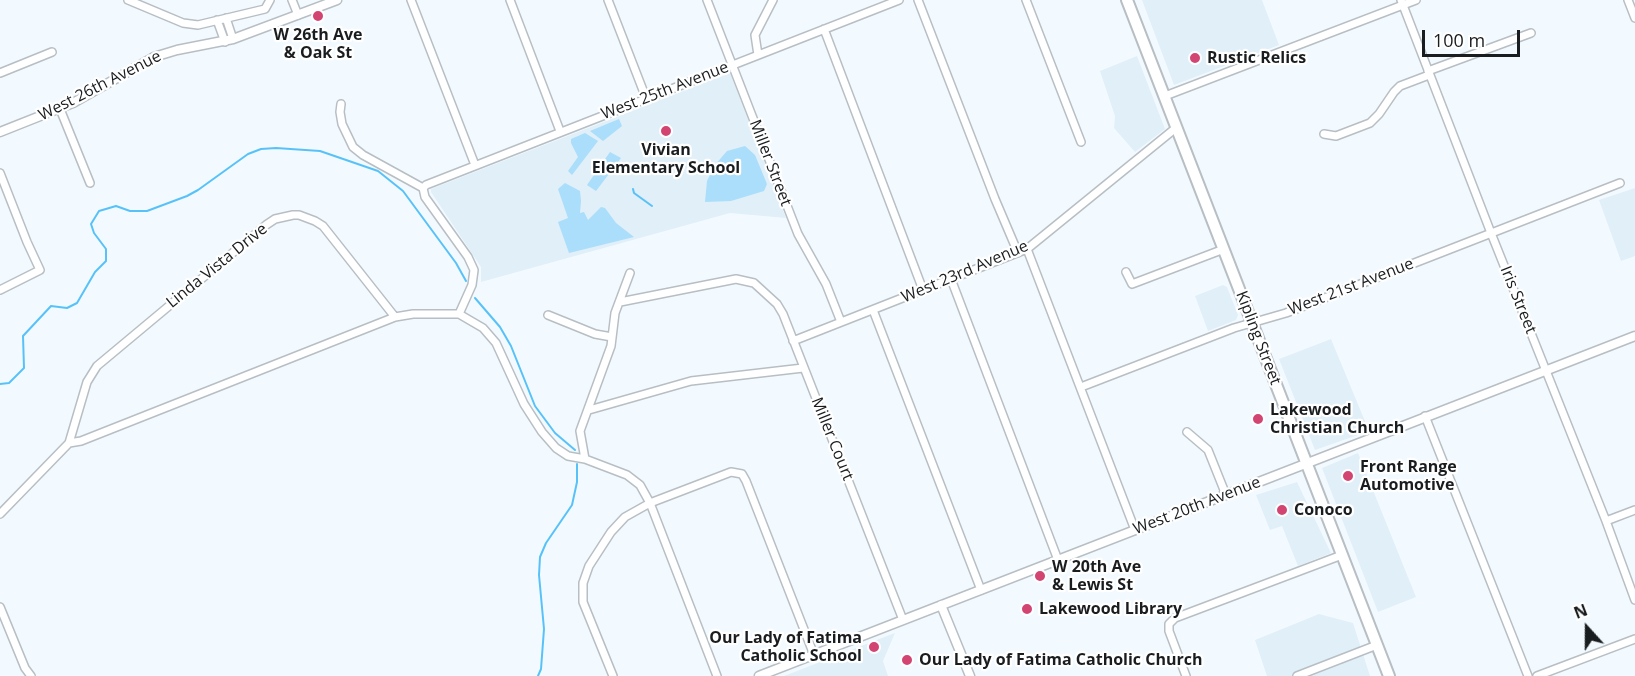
<!DOCTYPE html>
<html>
<head>
<meta charset="utf-8">
<style>
  body { margin:0 }
  #map { position:relative; width:1635px; height:676px; overflow:hidden; background:#f2faff; font-family:"Open Sans",sans-serif }
  canvas { display:block }
  .north { position:absolute; left:1557px; top:598px; width:60px; height:60px; -webkit-text-stroke:4px #fff; paint-order:stroke; rotate:339deg; font-size:16px; font-weight:700; line-height:24px; text-align:center; color:#1a1d1f }
  .north::after { content:''; display:block; margin:auto; width:21px; height:27px; background:#1a1d1f; clip-path:polygon(50% 0,100% 100%,50% 72%,0 100%) }
  .scale { position:absolute; left:1422px; top:30px; width:98px; height:27px; box-sizing:border-box; border:3px solid #1a1d1f; border-top:0; padding-left:8px; font-size:18px; line-height:21px; white-space:nowrap; color:#1a1d1f; -webkit-text-stroke:4px #fff; paint-order:stroke }
</style>
</head>
<body>
<div id="map">
<canvas width="1635" height="676"></canvas>
<div class="north">N</div>
<div class="scale">100 m</div>
</div>
<script>
const g = document.querySelector('canvas').getContext('2d');
g.lineJoin = 'round';
function paint(path, color) {
  g.fillStyle = color;
  g.fill(path, 'evenodd');
}
function toPath(rows) {
  const path = new Path2D();
  for (const r of rows) {
    path.moveTo(r[0], r[1]);
    for (let i = 2; i < r.length; i += 2) path.lineTo(r[i], r[i + 1]);
  }
  return path;
}
function strokePath(path, color, width, dash) {
  g.strokeStyle = color;
  g.lineWidth = width;
  g.lineCap = dash ? 'butt' : 'round';
  g.setLineDash(dash || []);
  g.stroke(path);
}
function drawText(font, color, halo, rows, align = 'center') {
  g.font = font + ' "Open Sans",sans-serif';
  g.lineWidth = 4.5;
  g.setLineDash([]);
  g.textBaseline = 'middle';
  g.strokeStyle = halo;
  g.fillStyle = color;
  for (const [text, x, y, turn = 0] of rows) {
    g.save();
    g.translate(x, y);
    g.rotate((+turn || 0) * Math.PI / 180);
    g.textAlign = isNaN(turn) ? turn : align;
    if (halo) g.strokeText(text, 0, 0);
    g.fillText(text, 0, 0);
    g.restore();
  }
}
const built = toPath([
  [1142,0,1262,0,1279,45,1174,85],
  [1137,56,1165,129,1135,152,1114,128,1115,116,1100,71],
  [730,73,786,218,730,213,481,282,481,267,431,192,431,189],
  [1635,188,1635,256,1621,261,1599,200],
  [1223,285,1227,287,1238,315,1236,320,1208,331,1195,296],
  [1331,339,1369,431,1315,450,1279,359],
  [1358,453,1416,597,1378,612,1322,468],
  [1297,482,1331,553,1298,566,1282,526,1270,530,1256,495],
  [1319,614,1353,623,1370,676,1267,676,1255,640],
  [895,633,883,661,888,676,784,676]
]);
const green = toPath([
  [619,119,622,126,603,141,590,131],
  [585,133,598,141,572,175,568,171,578,157,571,143,571,139],
  [745,146,755,155,767,184,764,191,731,201,705,202,707,181,715,165,727,151],
  [610,152,621,158,596,191,587,185],
  [565,183,580,191,581,201,580,213,584,212,588,220,601,207,605,208,616,223,634,237,569,253,558,222,568,218,558,189]
]);
const stream = toPath([
  [633,189,634,193,652,206],
  [475,298,500,327,511,346,535,406,555,433,575,450],
  [0,384,9,383,24,368,23,336,51,306,67,308,77,303,95,272,106,261,106,249,94,233,91,224,99,211,116,206,130,211,147,211,187,196,198,190,248,154,261,149,276,148,320,151,378,171,403,191,456,263,466,281],
  [538,676,541,669,544,629,539,575,540,557,546,543,572,505,577,482,577,464]
]);
const minor = toPath([
  [128,0,183,23,198,25,265,9,270,0],
  [292,0,298,15],
  [411,0,475,165],
  [510,0,560,131],
  [608,0,646,98],
  [707,0,798,234,826,284,841,322],
  [918,0,995,199,1018,253],
  [1026,0,1081,142],
  [1401,0,1491,233,1606,521,1635,600],
  [1628,0,1635,18],
  [226,18,233,39],
  [217,20,225,42],
  [824,29,923,290],
  [758,55,755,35,773,0],
  [1428,71,1531,33],
  [0,73,52,52],
  [1165,96,1416,0],
  [341,104,340,112,342,124,353,147,363,155,423,188],
  [60,109,90,183],
  [1324,134,1336,136,1370,123,1379,114,1394,92,1400,86,1429,75],
  [0,173,27,242,40,270,0,290],
  [1027,249,1135,530],
  [1126,272,1132,284,1224,249],
  [951,279,1058,560],
  [620,302,736,279,754,283,777,304,783,314,903,620],
  [873,310,981,590],
  [459,314,472,285,474,270,468,257,425,197,423,188,426,185,899,0],
  [548,315,595,334,612,337],
  [793,341,1027,249,1177,127],
  [1081,387,1234,328,1286,313,1620,183],
  [589,410,691,381,803,368],
  [1425,416,1528,676],
  [1187,432,1208,450,1226,495],
  [69,443,81,441,395,317,413,314,459,314,483,328,496,343,524,404,542,432,556,448,568,456,585,459,627,475,640,485,650,503,717,676],
  [585,459,580,431,611,346,615,313,630,273],
  [0,514,69,443,87,382,97,366,266,225,275,219,293,215,299,215,315,221,323,226,395,317],
  [1606,521,1635,510],
  [0,607,25,668,31,676],
  [613,676,583,602,583,583,589,566,611,532,625,517,650,503,731,472,742,474,746,481,814,655],
  [1186,676,1169,631,1169,624,1175,618,1342,555],
  [1297,676,1377,645],
  [1537,676,1635,639]
]);
const tertiary = toPath([
  [0,132,73,103,154,57,177,50,233,39,337,0],
  [941,605,970,676],
  [759,676,1635,336]
]);
const primary = toPath([
  [1127,0,1389,676]
]);
const markers = [
  [318,16,6,"#d24572"],
  [1195,58,6,"#d24572"],
  [666,131,6,"#d24572"],
  [1258,419,6,"#d24572"],
  [1348,476,6,"#d24572"],
  [1282,510,6,"#d24572"],
  [1040,576,6,"#d24572"],
  [1027,609,6,"#d24572"],
  [874,647,6,"#d24572"],
  [907,660,6,"#d24572"]
];
const poiNames = [
  ["W 26th Ave",318,35,"center"],
  ["& Oak St",318,53,"center"],
  ["Rustic Relics",1207,58],
  ["Vivian",666,150,"center"],
  ["Elementary School",666,168,"center"],
  ["Lakewood",1270,410],
  ["Christian Church",1270,428],
  ["Front Range",1360,467],
  ["Automotive",1360,485],
  ["Conoco",1294,510],
  ["W 20th Ave",1052,567],
  ["& Lewis St",1052,585],
  ["Lakewood Library",1039,609],
  ["Our Lady of Fatima",862,638,"right"],
  ["Catholic School",862,656,"right"],
  ["Our Lady of Fatima Catholic Church",919,660]
];
const streetNames = [
  ["West 26th Avenue",100,86,-27],
  ["West 25th Avenue",665,91,-21],
  ["Miller Street",770,163,69],
  ["Linda Vista Drive",217,266,-39],
  ["West 23rd Avenue",965,272,-23],
  ["West 21st Avenue",1351,287,-21],
  ["Iris Street",1518,300,68],
  ["Kipling Street",1258,338,69],
  ["Miller Court",832,439,68],
  ["West 20th Avenue",1197,506,-21]
];
paint(built, '#e0eff8');
paint(green, '#abdefb');
strokePath(stream, '#58c2f8', 2);
strokePath(minor, '#b8bfc4', 10);
strokePath(tertiary, '#b8bfc4', 11);
strokePath(primary, '#b8bfc4', 14);
strokePath(minor, '#fff', 7);
strokePath(tertiary, '#fff', 8);
strokePath(primary, '#fff', 10);
for (const [x, y, r, color] of markers) {
  const dot = new Path2D();
  dot.arc(x, y, r, 0, 2 * Math.PI);
  g.fillStyle = color;
  g.fill(dot);
  strokePath(dot, '#fff', 2);
}
drawText('bold 16px', '#1a1d1f', '#fff', poiNames, 'left');
drawText('16px', '#1a1d1f', '#fff', streetNames);
</script>
</body>
</html>
